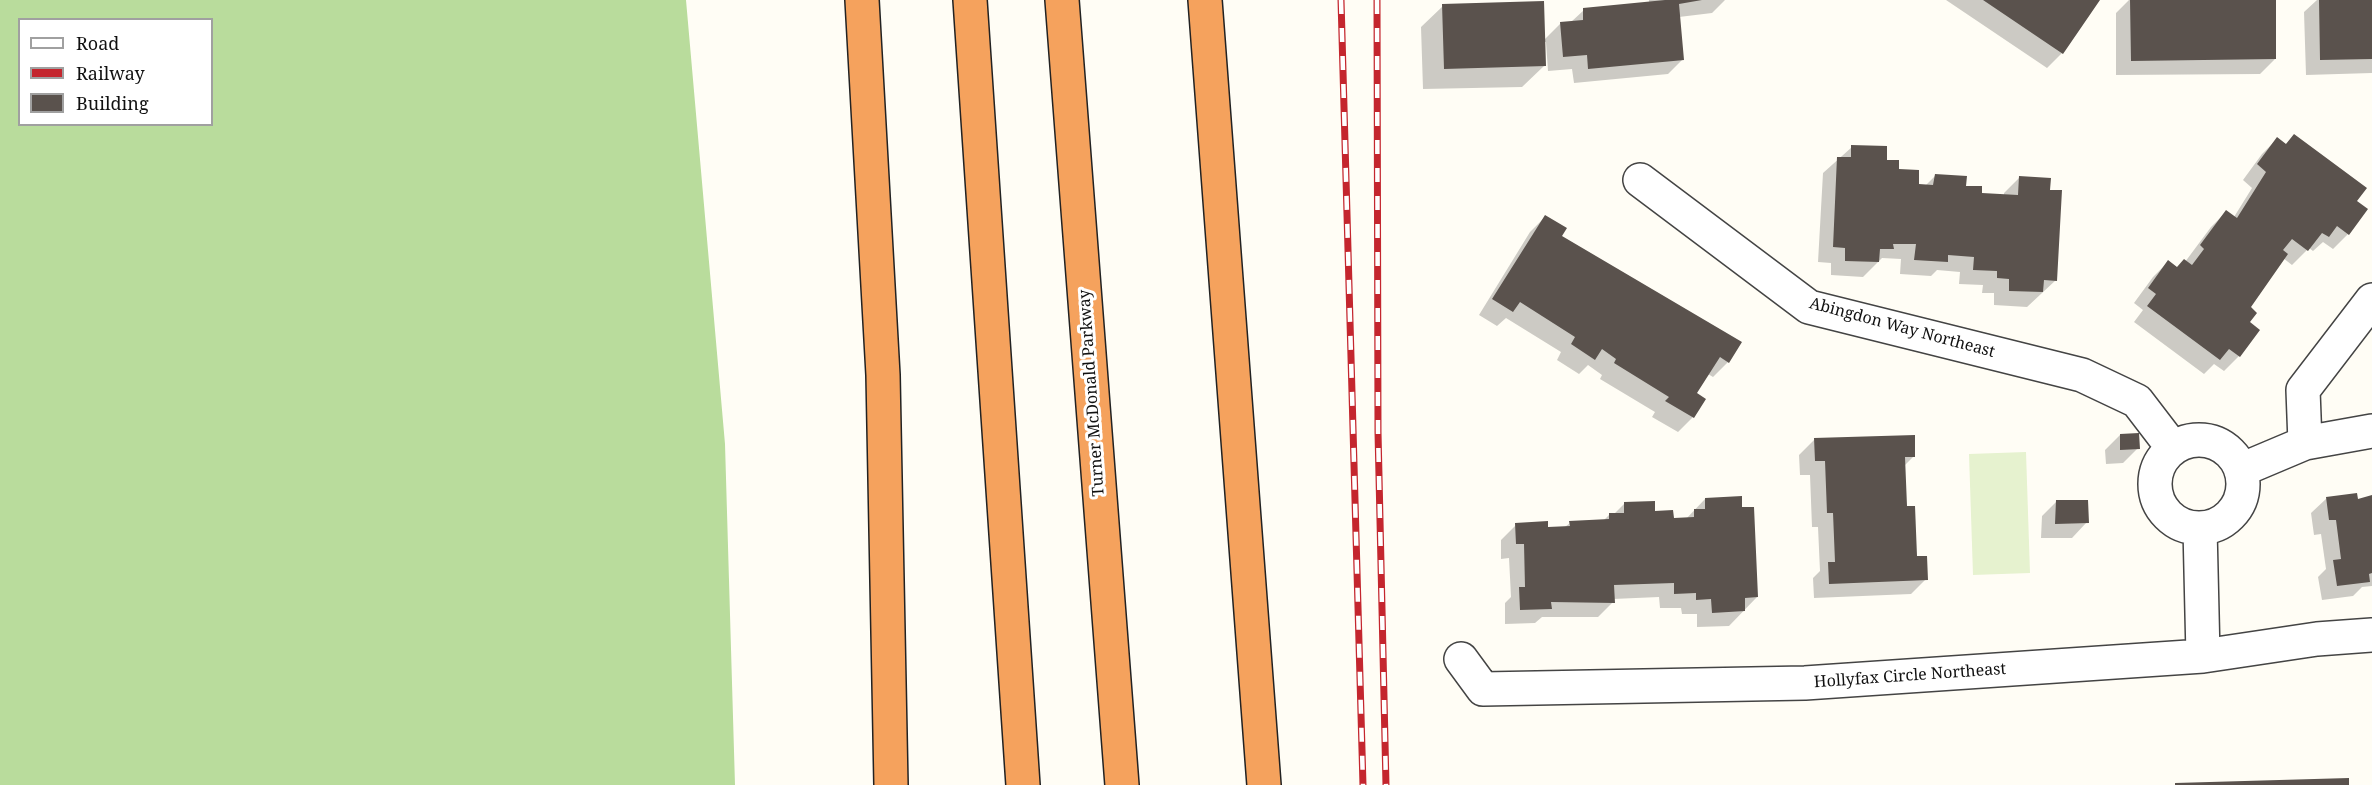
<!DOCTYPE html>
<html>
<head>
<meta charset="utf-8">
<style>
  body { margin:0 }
  #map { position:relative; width:2372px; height:785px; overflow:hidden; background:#fffdf5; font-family:"Noto Serif",serif }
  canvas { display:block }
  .legend { position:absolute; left:18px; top:18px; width:195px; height:108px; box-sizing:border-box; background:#fff; border:2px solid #a0a0a0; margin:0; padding:8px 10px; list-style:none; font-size:18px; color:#111 }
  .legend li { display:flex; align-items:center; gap:12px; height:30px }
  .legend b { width:30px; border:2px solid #a0a0a0 }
</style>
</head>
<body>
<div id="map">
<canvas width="2372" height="785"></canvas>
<ul class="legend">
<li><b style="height:8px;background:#fff"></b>Road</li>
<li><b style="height:8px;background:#c4262e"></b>Railway</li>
<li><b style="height:16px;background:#5a524d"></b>Building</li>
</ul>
</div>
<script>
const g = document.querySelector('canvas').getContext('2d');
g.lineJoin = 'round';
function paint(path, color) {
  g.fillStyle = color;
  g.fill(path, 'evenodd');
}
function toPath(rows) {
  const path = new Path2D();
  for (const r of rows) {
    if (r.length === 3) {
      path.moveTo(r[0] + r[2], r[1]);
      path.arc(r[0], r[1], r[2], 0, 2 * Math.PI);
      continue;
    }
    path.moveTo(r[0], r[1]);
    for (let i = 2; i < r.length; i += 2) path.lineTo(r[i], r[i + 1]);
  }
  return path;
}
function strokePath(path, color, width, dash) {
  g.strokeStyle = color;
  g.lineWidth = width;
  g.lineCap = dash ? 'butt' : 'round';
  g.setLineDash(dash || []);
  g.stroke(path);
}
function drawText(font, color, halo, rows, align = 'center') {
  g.font = font + ' "Noto Serif",serif';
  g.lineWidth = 6;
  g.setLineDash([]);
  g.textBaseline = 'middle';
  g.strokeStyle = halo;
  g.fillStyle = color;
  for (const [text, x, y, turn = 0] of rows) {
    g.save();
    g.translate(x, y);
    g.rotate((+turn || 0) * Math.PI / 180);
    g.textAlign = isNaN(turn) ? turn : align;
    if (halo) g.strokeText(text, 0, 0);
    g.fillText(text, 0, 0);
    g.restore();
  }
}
const forest = toPath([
  [0,0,686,0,725,444,735,785,0,785],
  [20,20,212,20,212,124,20,124]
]);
const pitch = toPath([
  [2026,452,2030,573,1973,575,1969,454]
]);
const shadow = toPath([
  [1649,0,1725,0,1712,13,1679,17,1683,59,1668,74,1574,83,1572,69,1548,71,1546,42,1543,42,1544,66,1522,87,1423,89,1421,27,1443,6,1543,41,1561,23,1571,22,1584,10,1649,4],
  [1946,0,2096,0,2098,1,2062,53,2047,68],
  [2129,0,2275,0,2275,59,2260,74,2116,75,2116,13],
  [2317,0,2372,0,2372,73,2306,75,2304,12],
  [2294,136,2355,201,2348,234,2333,249,2323,242,2313,251,2309,248,2292,265,2283,258,2249,308,2248,322,2239,356,2224,371,2214,364,2204,374,2134,322,2143,310,2134,303,2153,277,2168,262,2176,269,2185,262,2211,227,2226,212,2234,217,2252,188,2243,180,2262,154,2277,139,2285,145],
  [1852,147,1885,161,1917,185,1925,186,1935,176,1980,194,2004,195,2004,193,2019,178,2049,191,2056,280,2027,307,1994,305,1994,293,1982,293,1983,285,1959,284,1960,272,1937,270,1931,276,1900,274,1901,259,1882,258,1863,277,1831,275,1831,263,1818,262,1823,173],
  [1545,217,1560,236,1728,362,1713,377,1708,374,1695,394,1693,417,1678,432,1652,417,1655,412,1600,379,1602,375,1588,365,1579,374,1557,360,1561,352,1506,318,1497,326,1479,315,1530,232],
  [2120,435,2138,448,2123,463,2106,464,2105,450],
  [1814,440,1914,456,1904,466,1906,508,1915,558,1926,579,1911,594,1814,598,1813,578,1820,571,1818,527,1812,527,1810,475,1800,475,1799,455],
  [2372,496,2372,586,2362,587,2353,596,2322,600,2318,577,2326,569,2321,534,2314,535,2311,513,2327,498,2357,501],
  [1705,499,1757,597,1729,626,1697,627,1697,614,1682,614,1681,608,1660,608,1659,597,1613,599,1613,602,1598,617,1542,617,1535,623,1505,624,1505,603,1511,597,1509,558,1501,559,1501,540,1516,525,1546,528,1565,527,1570,523,1603,521,1609,515,1614,514,1624,504,1672,519,1686,519],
  [2057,501,2087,522,2072,538,2041,538,2042,516]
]);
const building = toPath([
  [1665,0,1702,0,1679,4,1684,60,1588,69,1587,55,1563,57,1560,22,1583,20,1583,8],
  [1983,0,2100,0,2063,54],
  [2130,0,2276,0,2276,59,2131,61],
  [2319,0,2372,0,2372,59,2320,60],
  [1544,1,1546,66,1444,69,1442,4],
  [2294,134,2367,188,2357,201,2368,209,2349,235,2337,226,2329,237,2322,233,2308,251,2292,239,2283,250,2288,254,2251,307,2257,313,2250,322,2260,330,2240,357,2229,349,2220,360,2147,306,2156,294,2148,288,2168,260,2177,267,2184,259,2192,265,2204,249,2200,245,2226,210,2237,218,2266,172,2257,164,2277,137,2286,144],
  [1851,145,1887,146,1887,160,1899,160,1899,169,1919,170,1919,184,1933,185,1935,174,1967,176,1966,186,1982,186,1982,193,2018,195,2019,176,2051,178,2050,190,2062,190,2057,281,2044,280,2043,292,2009,291,2009,279,1997,278,1997,271,1973,270,1974,257,1948,255,1948,262,1914,260,1916,244,1893,244,1894,249,1880,249,1879,262,1845,261,1845,248,1833,247,1837,157,1851,157],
  [1545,215,1567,228,1562,236,1742,342,1729,363,1720,357,1697,393,1706,399,1694,418,1665,401,1669,397,1614,363,1616,359,1602,349,1595,360,1571,344,1575,337,1520,302,1513,312,1492,299],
  [2139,433,2140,449,2120,450,2120,434],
  [1915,435,1915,457,1905,457,1907,506,1915,506,1917,556,1927,556,1928,580,1829,584,1828,562,1835,562,1833,513,1827,513,1825,461,1815,461,1814,438],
  [2357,493,2358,499,2372,495,2372,573,2369,574,2370,582,2337,586,2333,560,2341,559,2336,520,2329,520,2326,497],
  [1742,496,1742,507,1754,507,1758,597,1745,598,1745,611,1712,613,1711,599,1696,600,1696,593,1674,594,1674,583,1614,585,1615,603,1551,602,1552,609,1520,610,1519,587,1525,587,1524,544,1516,544,1515,523,1548,521,1548,527,1570,526,1569,521,1609,519,1609,513,1624,513,1624,502,1655,501,1655,511,1673,510,1674,518,1694,517,1694,509,1705,509,1705,498],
  [2056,500,2088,500,2089,523,2055,524],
  [2349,778,2349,785,2175,785,2175,783]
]);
const minor = toPath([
  [1640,180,1809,307,2082,375,2137,401,2173,448],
  [2199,484,44],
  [2305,443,2303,390,2372,300],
  [2241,470,2305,443,2372,431],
  [2200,528,2203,656],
  [1461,659,1483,689,1805,683,2203,656,2317,639,2372,635]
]);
const highway = toPath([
  [862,0,883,375,891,785],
  [970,0,1023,785],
  [1062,0,1122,785],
  [1205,0,1264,785]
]);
const rail = toPath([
  [1341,0,1363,785],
  [1377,0,1378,432,1386,785]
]);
const streetNames = [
  ["Abingdon Way Northeast",1902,328,15],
  ["Turner McDonald Parkway",1092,393,-94],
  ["Hollyfax Circle Northeast",1910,676,-4]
];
paint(forest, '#b9dc9c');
paint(pitch, '#e6f2cf');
paint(shadow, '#0003');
paint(building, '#5a524d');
strokePath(minor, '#444', 36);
strokePath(highway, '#222', 36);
strokePath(minor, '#fff', 33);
strokePath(highway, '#f5a25d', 33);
strokePath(rail, '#c4262e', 7);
strokePath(rail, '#fff', 4.5, [14]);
drawText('16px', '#111', '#fff', streetNames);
</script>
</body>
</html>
